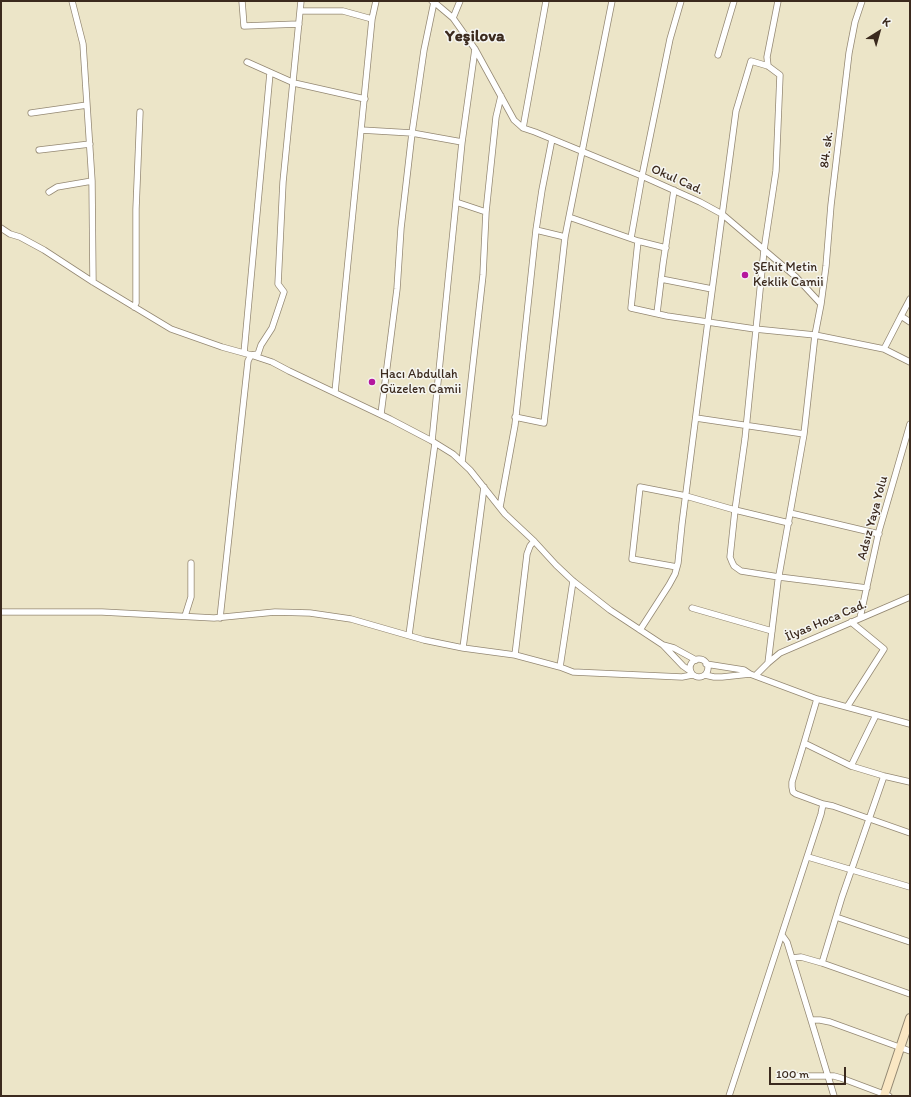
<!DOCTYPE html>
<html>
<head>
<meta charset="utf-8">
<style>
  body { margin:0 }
  #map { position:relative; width:911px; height:1097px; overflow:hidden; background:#ece5c8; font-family:Itim,sans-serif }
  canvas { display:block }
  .frame { position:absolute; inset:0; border:2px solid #3b2a1e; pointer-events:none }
  .north { position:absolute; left:859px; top:12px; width:40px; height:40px; -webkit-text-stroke:3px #f6f6f2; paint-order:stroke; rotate:37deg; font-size:11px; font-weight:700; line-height:16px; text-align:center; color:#3b2a1e }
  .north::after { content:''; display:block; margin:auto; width:14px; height:18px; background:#3b2a1e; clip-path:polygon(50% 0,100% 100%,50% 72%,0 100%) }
  .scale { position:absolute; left:769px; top:1067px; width:77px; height:18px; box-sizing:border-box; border:2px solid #3b2a1e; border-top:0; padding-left:5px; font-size:12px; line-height:14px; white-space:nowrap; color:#3b2a1e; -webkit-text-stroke:3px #f6f6f2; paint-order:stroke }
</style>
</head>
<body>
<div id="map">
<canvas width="911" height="1097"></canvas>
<div class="frame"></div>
<div class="north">K</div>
<div class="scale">100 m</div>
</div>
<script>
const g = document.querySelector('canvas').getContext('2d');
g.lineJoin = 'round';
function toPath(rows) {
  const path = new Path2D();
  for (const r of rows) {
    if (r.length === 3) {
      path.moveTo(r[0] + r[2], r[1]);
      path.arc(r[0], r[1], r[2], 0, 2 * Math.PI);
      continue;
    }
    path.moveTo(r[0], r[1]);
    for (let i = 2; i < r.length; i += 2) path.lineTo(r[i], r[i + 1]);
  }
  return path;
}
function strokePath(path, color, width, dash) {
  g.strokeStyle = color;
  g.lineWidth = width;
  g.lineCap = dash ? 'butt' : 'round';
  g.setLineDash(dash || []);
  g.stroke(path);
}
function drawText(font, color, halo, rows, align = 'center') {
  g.font = font + ' Itim,sans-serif';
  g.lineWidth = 3;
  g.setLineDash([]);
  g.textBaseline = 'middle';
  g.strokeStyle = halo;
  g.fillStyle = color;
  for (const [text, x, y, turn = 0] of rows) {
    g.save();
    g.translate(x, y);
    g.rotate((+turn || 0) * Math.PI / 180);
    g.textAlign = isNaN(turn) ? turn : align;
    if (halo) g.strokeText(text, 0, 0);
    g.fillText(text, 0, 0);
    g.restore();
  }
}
const street = toPath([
  [72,1,83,44,92,181,93,282],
  [242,1,244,26,299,24],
  [432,1,434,2,453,18,475,49,514,120,523,128,535,132,642,176,700,202,722,214,796,277,821,304,815,335,884,349,910,362],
  [300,11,343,11,372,19],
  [453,18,460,1],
  [718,55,734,1],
  [247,62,294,83,365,99],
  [768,66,767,57,778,1],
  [31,113,87,105],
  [523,128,546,1],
  [361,130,412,133,462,142],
  [39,150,90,144],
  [49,192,57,187,92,181],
  [456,202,486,212],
  [569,217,638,241,666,248],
  [1,228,10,234,20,237,44,250,93,282,171,329,222,347,251,355,272,362,289,371,390,419,432,441,453,454,470,470,505,514,534,541,556,565,573,581,610,610,663,645,683,666,690,671],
  [536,230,542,190,552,139],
  [631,238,642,176,670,39,681,1],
  [638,241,631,308,667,316,755,329,815,335,804,434,778,581,768,663],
  [661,279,712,289],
  [821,304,826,266,831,205,849,53,855,22,862,1],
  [134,307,136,303,136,209,140,112],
  [657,313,663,264,674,190],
  [901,316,910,299],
  [884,349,901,316,910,322],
  [244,353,270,73],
  [335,392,372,19,376,1],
  [381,414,397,289,401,228,412,133,424,50,434,2],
  [515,417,544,423,556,318,565,237,612,1],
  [696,418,804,434],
  [432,441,462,142,475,49],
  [462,462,483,275,486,212,496,117,501,96],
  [500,507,515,425,536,230,565,237],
  [790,513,879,534],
  [677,567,632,559,640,487,686,496,735,510,730,557,732,562,734,566,741,571,779,577,867,588],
  [692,608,772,631],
  [1,612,102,612,214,618,275,612,310,613,351,619,424,640,463,648,515,655,560,667,573,672,682,677,692,675],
  [185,616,191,597,191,563],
  [220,618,248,361,251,355,258,354,261,345,272,328,284,292,278,284,283,182,301,1],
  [860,618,879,531,910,424],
  [640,630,669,585,675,574,678,563,682,524,708,321,736,111,751,61,768,66,780,75,776,171,764,250,745,439,735,510,789,523],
  [409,635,435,443],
  [663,645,674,648,696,660],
  [463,648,484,487],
  [515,655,527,554,530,546,534,541],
  [699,668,9],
  [706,664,744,670,750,674,817,699,910,724],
  [560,667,573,581],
  [705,675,714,677,722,677,750,674],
  [756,675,768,663,780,653,910,597],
  [817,699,804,743,851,766,884,776,910,782],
  [847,707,884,649,851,622],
  [851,766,876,715],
  [823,804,833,806,910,833],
  [808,857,910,887],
  [836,917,910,942],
  [782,935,787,942,811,1020,820,1020,830,1022,910,1051],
  [792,958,801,957,822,963,910,994],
  [822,963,842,897,884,776],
  [811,1020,834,1096],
  [782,1076,834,1076,841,1078,889,1096],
  [729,1096,821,814,823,804,796,794,793,792,792,787,792,782,804,743]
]);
const secondary = toPath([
  [884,1096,910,1018]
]);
const markers = [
  [745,275,4,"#b5179e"],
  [372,382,4,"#b5179e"]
];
const streetNames = [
  ["84. sk.",827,150,-83],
  ["Okul Cad.",677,180,24],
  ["Adsız Yaya Yolu",873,518,-75],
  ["İlyas Hoca Cad.",826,621,-23]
];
const poiNames = [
  ["ŞEhit Metin",753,268],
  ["Keklik Camii",753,283],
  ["Hacı Abdullah",380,375],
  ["Güzelen Camii",380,390]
];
const districtNames = [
  ["Yeşilova",475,37]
];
strokePath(street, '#948873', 7);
strokePath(secondary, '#948873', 10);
strokePath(street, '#fff', 5.5);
strokePath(secondary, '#fae7c3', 8);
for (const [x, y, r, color] of markers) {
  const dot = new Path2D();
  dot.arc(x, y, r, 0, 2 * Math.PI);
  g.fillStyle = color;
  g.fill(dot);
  strokePath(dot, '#f6f6f2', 1.5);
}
drawText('13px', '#3b2a1e', '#f6f6f2', streetNames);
drawText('13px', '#3b2a1e', '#f6f6f2', poiNames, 'left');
drawText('bold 17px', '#3b2a1e', '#f6f6f2', districtNames);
</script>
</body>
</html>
